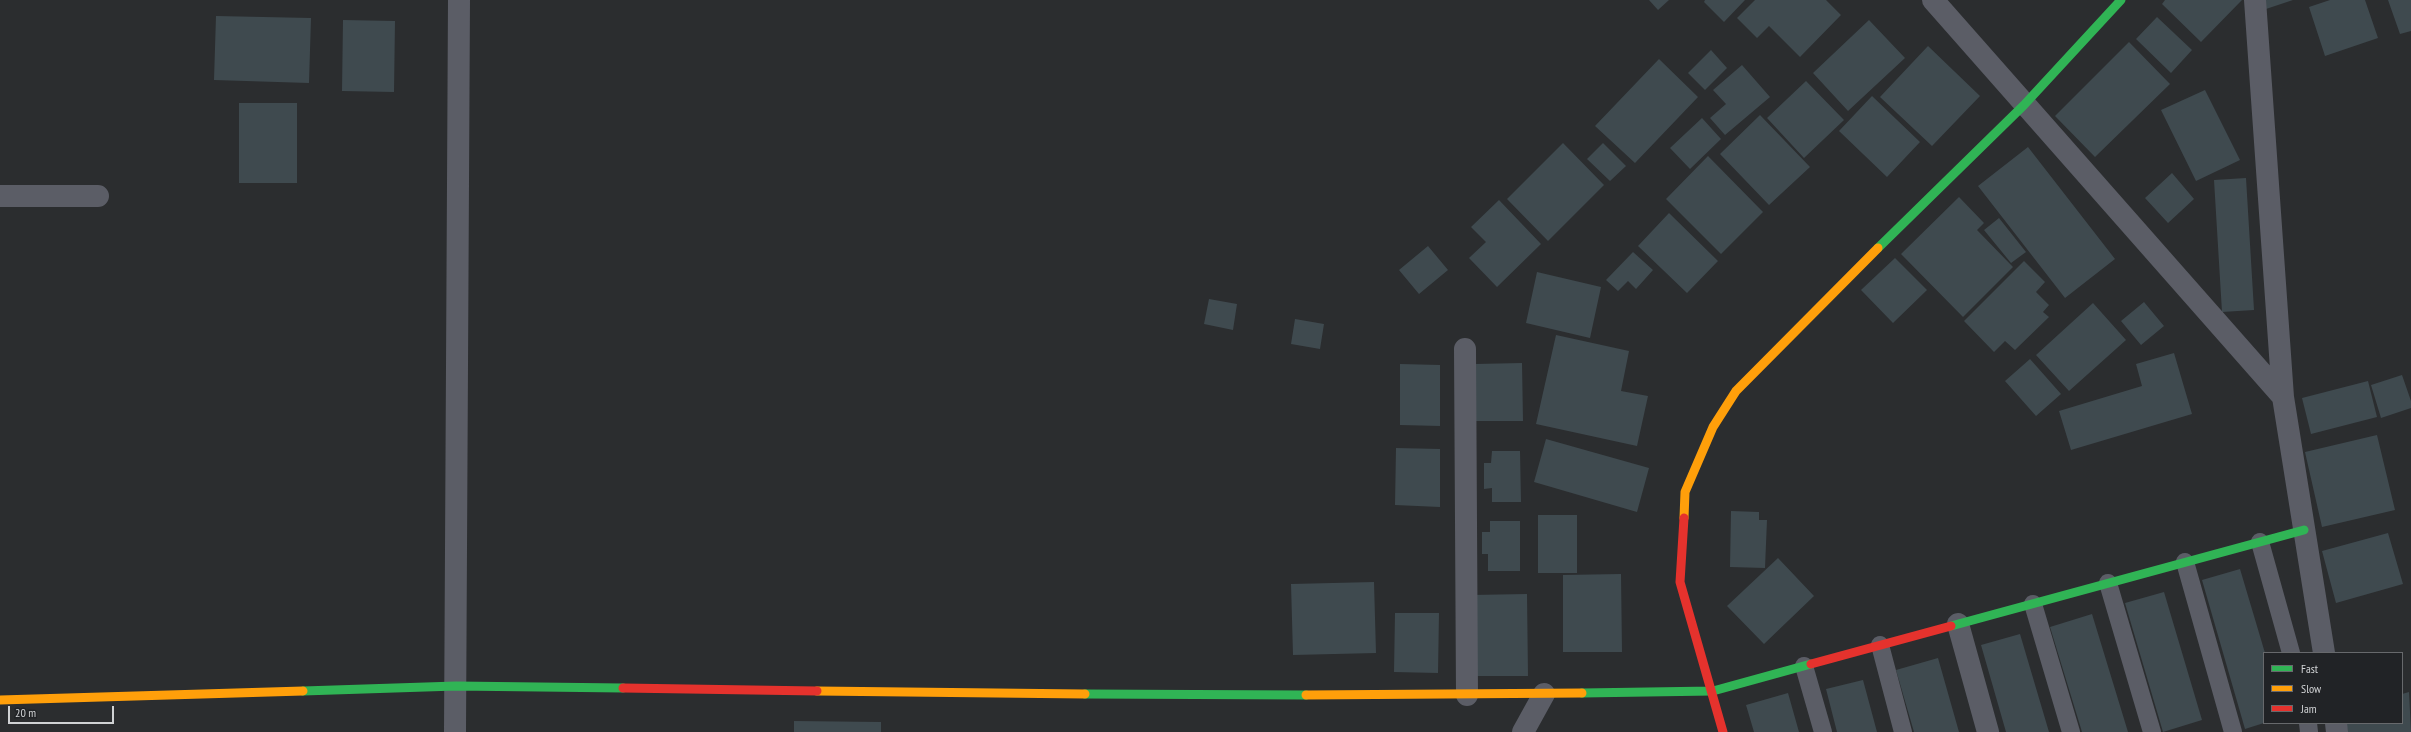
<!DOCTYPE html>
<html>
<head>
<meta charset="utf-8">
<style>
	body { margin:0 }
	#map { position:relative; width:2411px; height:732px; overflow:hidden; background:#2b2d2f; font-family:"PT Sans Narrow",sans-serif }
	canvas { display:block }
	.legend { position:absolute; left:2263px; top:652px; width:140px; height:72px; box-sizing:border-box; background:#212326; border:1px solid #67696c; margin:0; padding:5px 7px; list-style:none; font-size:12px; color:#d0d2d4 }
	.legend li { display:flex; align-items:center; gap:8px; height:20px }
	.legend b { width:20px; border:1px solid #67696c }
	.scale { position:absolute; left:8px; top:706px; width:106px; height:18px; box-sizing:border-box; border:2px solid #d0d2d4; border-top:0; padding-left:5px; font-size:12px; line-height:14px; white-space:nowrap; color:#d0d2d4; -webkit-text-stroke:3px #212326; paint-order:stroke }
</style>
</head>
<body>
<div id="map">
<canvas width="2411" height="732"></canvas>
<ul class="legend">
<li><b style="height:5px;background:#30b455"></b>Fast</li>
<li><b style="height:5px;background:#ff9f0a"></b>Slow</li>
<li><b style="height:5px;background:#e5322d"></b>Jam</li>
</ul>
<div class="scale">20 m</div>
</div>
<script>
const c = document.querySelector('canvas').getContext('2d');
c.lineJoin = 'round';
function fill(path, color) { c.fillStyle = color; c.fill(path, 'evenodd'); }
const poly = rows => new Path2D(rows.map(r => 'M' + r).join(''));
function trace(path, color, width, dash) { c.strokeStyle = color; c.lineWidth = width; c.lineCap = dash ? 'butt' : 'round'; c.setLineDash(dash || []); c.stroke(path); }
const building = poly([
	[1649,0,1669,0,1658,10],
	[1705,0,1745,0,1724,22,1704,2],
	[1755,0,1826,0,1841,15,1800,57,1769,26,1757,38,1737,18],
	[2165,0,2242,0,2201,42,2162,4],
	[2263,0,2293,0,2266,9],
	[2330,0,2365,0,2378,38,2325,56,2309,7],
	[2388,0,2411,0,2411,31,2400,34],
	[216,16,311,18,309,83,214,80],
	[2157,17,2192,50,2171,73,2136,39],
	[343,20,395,21,394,92,342,91],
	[1869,20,1905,58,1848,111,1813,73],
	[2129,42,2170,84,2095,157,2055,116],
	[1928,46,1980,96,1932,146,1880,97],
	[1711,50,1727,68,1705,90,1688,73],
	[1659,59,1698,97,1635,163,1595,126],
	[1742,65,1770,97,1725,135,1710,118,1726,104,1713,90],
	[1806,81,1844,120,1804,158,1767,118],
	[2205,90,2240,160,2196,181,2161,110],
	[1872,96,1920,142,1887,177,1839,131],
	[239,103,297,103,297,183,239,183],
	[1760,115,1810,167,1769,205,1720,154],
	[1702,118,1721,139,1690,169,1670,148],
	[1563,143,1604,185,1548,241,1507,199],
	[1603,143,1626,166,1610,181,1587,159],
	[2028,147,2115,259,2065,298,1978,186],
	[1708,156,1763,212,1721,254,1666,199],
	[2172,173,2194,199,2168,223,2145,198],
	[2246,178,2254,310,2222,312,2214,180],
	[1959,197,1984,223,1977,230,2013,267,1963,317,1901,254],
	[1499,200,1541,244,1497,287,1469,258,1486,242,1471,227],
	[1669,213,1718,261,1687,293,1638,246],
	[1999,218,2026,252,2011,263,1984,230],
	[1428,246,1448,270,1419,294,1399,270],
	[1633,252,1653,270,1636,289,1628,281,1618,291,1606,280],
	[1895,258,1927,290,1893,323,1861,290],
	[2024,261,2045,282,2036,292,2049,305,2043,312,2049,317,2015,350,2005,341,1994,352,1964,321],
	[1537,272,1601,287,1590,338,1526,323],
	[1209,299,1237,304,1233,330,1204,324],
	[2144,302,2164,326,2141,345,2121,321],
	[2093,303,2126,340,2069,391,2036,355],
	[1295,319,1324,324,1320,349,1291,344],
	[1556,335,1629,351,1621,391,1648,396,1637,446,1536,424],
	[2174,353,2192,414,2071,450,2059,411,2142,386,2136,364],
	[2030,359,2061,394,2036,416,2005,381],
	[1522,363,1523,421,1476,421,1475,364],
	[1400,364,1440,365,1440,426,1400,425],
	[2402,375,2411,401,2411,408,2381,418,2371,385],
	[2368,381,2377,417,2311,434,2302,398],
	[2377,435,2395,510,2322,527,2305,452],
	[1546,439,1649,468,1637,512,1534,482],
	[1396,448,1440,449,1440,507,1395,505],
	[1492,451,1520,451,1521,502,1492,502,1492,488,1484,489,1484,463,1491,463],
	[1731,511,1759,512,1759,520,1767,520,1765,568,1730,567],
	[1538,515,1577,515,1577,573,1538,573],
	[1490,521,1520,521,1520,571,1488,571,1488,554,1482,554,1482,532,1490,532],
	[2388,533,2403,584,2336,603,2322,551],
	[1778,558,1814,596,1764,644,1727,606],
	[2240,569,2265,653,2264,723,2245,729,2202,580],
	[1621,574,1622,652,1563,652,1563,575],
	[1374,582,1376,653,1293,655,1291,584],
	[2164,592,2202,720,2163,732,2125,603],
	[1527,594,1528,676,1472,676,1471,595],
	[1395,613,1439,613,1438,673,1394,672],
	[2092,614,2128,732,2082,732,2050,627],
	[2020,634,2049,732,2006,732,1981,645],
	[1938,658,1959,732,1914,732,1896,670],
	[1863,680,1877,732,1837,732,1826,689],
	[2409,692,2411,732,2348,732,2346,723,2402,723,2402,694],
	[1788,693,1799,732,1754,732,1746,705],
	[794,721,881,722,881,732,794,732]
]);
const lane = poly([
	[2260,542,2291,653],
	[2185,562,2233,732],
	[2108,583,2152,732],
	[2033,604,2071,732],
	[1880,645,1903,732],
	[1804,666,1823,732],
	[2308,723,2309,732]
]);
const street = poly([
	[1933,0,2283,397],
	[2255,0,2283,397,2324,653],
	[0,196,98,196],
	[1465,349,1467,695],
	[1958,624,1988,732],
	[2336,723,2337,732],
	[455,732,459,0],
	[1523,732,1544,694]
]);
const fast = poly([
	[1878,248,2024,105,2121,0],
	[1951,626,2304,530],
	[303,691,456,686,623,688],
	[1582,693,1713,691,1811,664],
	[1085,694,1306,695]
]);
const slow = poly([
	[1684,518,1685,492,1713,427,1736,391,1878,248],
	[817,691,1085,694],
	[1306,695,1582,693],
	[0,700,303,691]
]);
const jam = poly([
	[1684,518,1680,582,1723,732],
	[1811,664,1951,626],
	[623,688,817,691]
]);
fill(building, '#3f4a4f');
trace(lane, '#5b5d66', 18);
trace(street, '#5b5d66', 22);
trace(fast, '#30b455', 9);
trace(slow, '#ff9f0a', 9);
trace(jam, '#e5322d', 9);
</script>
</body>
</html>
